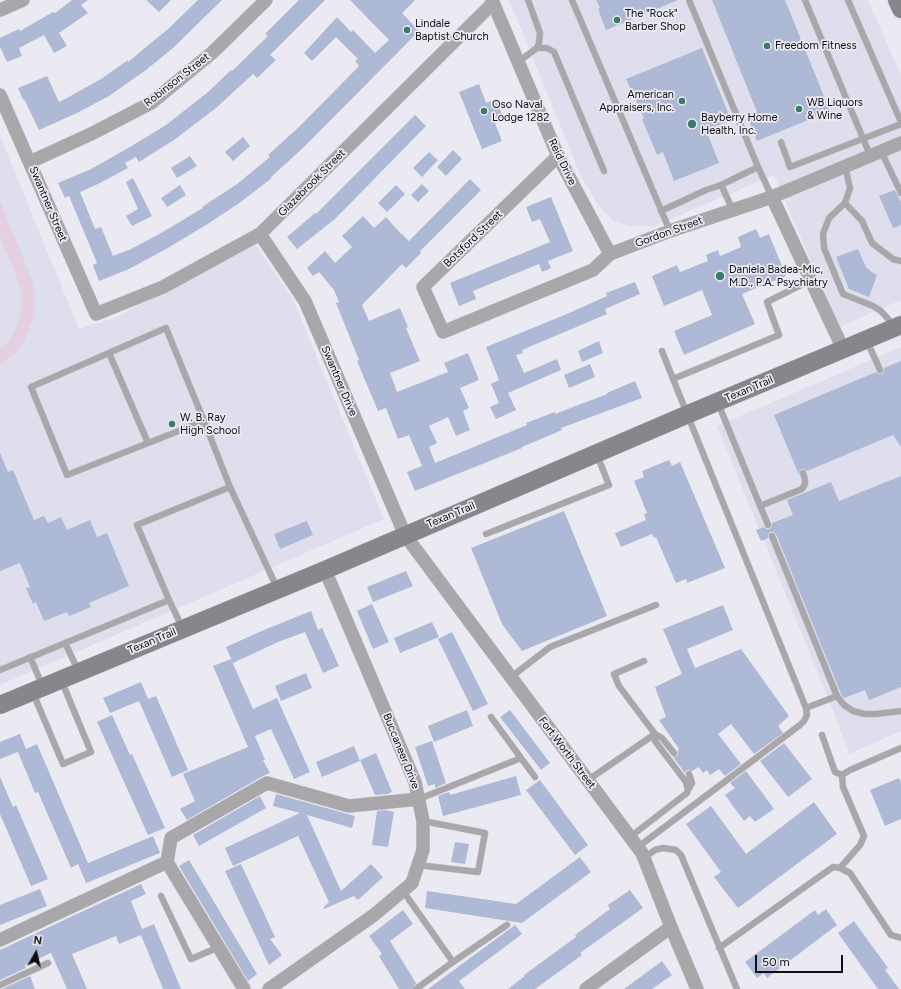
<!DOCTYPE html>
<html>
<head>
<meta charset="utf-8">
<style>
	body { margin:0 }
	#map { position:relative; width:901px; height:989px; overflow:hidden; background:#ebeaf3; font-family:Figtree,sans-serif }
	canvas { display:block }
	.north { position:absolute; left:16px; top:933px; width:40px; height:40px; -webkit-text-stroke:3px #ebeaf3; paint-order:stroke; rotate:8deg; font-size:11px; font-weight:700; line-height:16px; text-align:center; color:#0f0f11 }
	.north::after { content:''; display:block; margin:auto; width:14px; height:18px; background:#0f0f11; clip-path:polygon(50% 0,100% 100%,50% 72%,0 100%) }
	.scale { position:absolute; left:755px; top:955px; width:88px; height:18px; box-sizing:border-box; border:2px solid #0f0f11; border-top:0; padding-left:5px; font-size:12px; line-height:14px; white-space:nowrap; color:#0f0f11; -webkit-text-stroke:3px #ebeaf3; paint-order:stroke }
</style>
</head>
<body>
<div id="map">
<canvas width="901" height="989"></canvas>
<div class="north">N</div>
<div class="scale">50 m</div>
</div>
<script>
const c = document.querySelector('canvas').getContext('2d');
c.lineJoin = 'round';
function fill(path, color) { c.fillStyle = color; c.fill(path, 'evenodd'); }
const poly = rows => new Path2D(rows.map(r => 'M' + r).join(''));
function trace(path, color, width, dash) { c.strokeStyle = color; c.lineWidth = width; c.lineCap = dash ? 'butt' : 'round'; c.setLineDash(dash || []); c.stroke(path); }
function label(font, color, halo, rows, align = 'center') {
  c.font = font + ' Figtree,sans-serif'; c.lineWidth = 3.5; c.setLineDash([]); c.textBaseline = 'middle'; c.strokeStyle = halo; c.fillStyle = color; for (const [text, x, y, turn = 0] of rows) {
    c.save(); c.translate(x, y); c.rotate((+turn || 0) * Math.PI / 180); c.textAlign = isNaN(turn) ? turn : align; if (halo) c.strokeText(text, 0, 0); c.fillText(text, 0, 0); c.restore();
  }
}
const built = poly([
	[509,0,868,0,901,76,901,300,839,327,774,175,654,226,630,226,613,221,596,202,580,174],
	[0,136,79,329,117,317,254,243,293,299,384,519,0,685],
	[901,347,901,731,849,754,832,708,717,426]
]);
const green = poly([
	[0,202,29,272,33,283,35,307,33,319,24,341,17,351,0,366,0,350,7,343,17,326,22,306,20,286,0,236]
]);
const building = poly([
	[72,0,88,0,81,5,88,13,59,33,67,46,54,53,44,35,19,48,22,56,7,62,0,47,0,38,19,29,20,31,53,12,55,13],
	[146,0,171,0,159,12],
	[198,0,222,0,173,48,146,70,109,96,77,113,39,130,24,99,23,100,18,88,47,76,59,102,67,98,101,79,128,60,128,62,168,29],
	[299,0,325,0,270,55,276,60,257,78,253,74,216,108,174,140,139,162,136,157,125,163,128,168,98,184,80,192,95,229,101,227,113,256,131,249,161,233,203,208,202,207,237,184,270,157,268,155,300,126,359,66,355,61,358,59,336,37,312,61,304,53,337,17,351,32,353,30,375,53,389,40,350,0,415,0,402,13,419,31,303,148,271,177,272,178,238,204,206,225,166,249,129,269,99,281,93,265,97,263,69,196,65,198,58,183,91,169,130,147,166,125,208,92,231,70,232,71,268,36,265,34],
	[596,0,678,0,606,30,598,9,600,8],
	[712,0,785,0,830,111,757,141,747,116,757,112],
	[702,48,731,120,706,130,719,163,674,181,663,152,657,155,642,119,644,118,626,79],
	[479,84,486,103,496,99,504,119,495,123,502,141,482,149,459,92],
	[415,115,426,126,335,219,297,249,287,237,315,213,316,214],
	[243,137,250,146,233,161,225,152],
	[453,150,462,159,446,176,437,167],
	[429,152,438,160,422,177,413,168],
	[190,156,197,166,177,178,171,168],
	[133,178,152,216,132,226,126,216,138,209,126,182],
	[470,179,481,190,420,251,421,253,406,268,402,264,362,305,369,321,400,308,408,327,406,328,420,361,390,373,397,392,448,372,444,363,468,353,479,380,460,388,469,408,463,411,470,430,456,436,448,417,429,426,437,443,429,447,435,463,527,425,526,423,555,412,555,414,607,394,607,393,635,381,642,398,561,428,562,430,522,447,522,448,415,491,407,472,422,466,409,435,398,439,386,408,378,411,357,361,359,360,336,303,339,302,334,290,319,272,313,276,307,268,325,251,335,263,352,247,342,236,363,216,374,228,386,217,401,234,402,234,409,241],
	[422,184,429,191,418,202,411,195],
	[180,185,186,195,167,207,161,198],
	[396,185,405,194,387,212,378,203],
	[895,190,901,202,901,225,893,228,879,196],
	[551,197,573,251,548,261,551,268,542,272,539,264,473,291,476,299,459,306,450,283,550,242,540,219,532,222,526,207],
	[756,229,760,238,769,234,786,276,742,294,755,324,684,355,674,331,712,315,702,290,664,306,652,276,677,265,680,272,708,261,706,255,718,250,720,256,741,247,738,237],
	[858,249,866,267,873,273,877,275,869,297,849,289,836,257],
	[635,282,640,294,605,309,607,314,522,350,523,353,516,355,524,373,557,359,561,370,508,393,516,410,496,419,490,407,499,403,491,384,499,380,486,347,567,314,607,296,606,293],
	[599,341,603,353,582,362,578,351],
	[901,361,901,447,893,435,807,471,804,469,801,469,799,472,799,475,774,415,876,372,878,374,881,374,884,372,884,368],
	[590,364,595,377,569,388,564,375],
	[0,453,8,472,13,470,34,520,44,516,48,523,61,517,67,530,90,520,97,537,107,533,129,586,89,603,91,607,69,616,67,612,44,621,36,602,33,604,26,588,30,587,20,563,0,571],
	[669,460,672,466,680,462,725,568,687,583,686,579,676,583,656,537,654,538,652,534,621,547,615,533,646,520,644,514,647,513,634,481,644,477,642,471],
	[901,476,901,687,869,700,865,690,844,698,841,694,776,534,773,532,770,532,768,535,768,538,761,541,756,530,764,527,766,529,769,529,772,527,772,523,793,515,787,500,831,482,839,501],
	[564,511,607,616,522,651,502,624,471,548],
	[307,521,313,535,280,549,274,534],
	[406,571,413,586,373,602,367,587],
	[372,604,389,642,373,649,357,611],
	[723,605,733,630,687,649,695,668,741,649,789,716,778,726,783,733,754,754,731,724,718,734,741,764,725,776,719,769,710,775,707,770,703,773,699,767,692,771,687,770,685,773,673,757,678,755,678,750,679,749,659,720,666,717,655,687,682,674,663,629],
	[311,611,318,630,322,628,339,666,323,673,305,632,278,642,233,663,226,647,264,630],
	[432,622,439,637,400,653,394,638],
	[452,632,488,704,473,711,438,639],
	[231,659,253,709,277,698,310,772,294,779,271,729,255,736,265,760,263,760,270,773,263,776,187,820,180,809,195,801,183,774,248,747,213,666],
	[306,673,312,688,281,701,275,686],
	[141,682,148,699,156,696,188,770,172,777,139,701,110,713,103,698],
	[467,710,473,726,434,742,428,726],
	[510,710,550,763,541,770,500,717],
	[112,715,130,755,132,754,165,828,148,835,97,722],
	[20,734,26,749,37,744,88,863,153,836,160,853,86,883,78,864,71,868,38,792,35,793,18,752,0,759,0,742],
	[432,741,446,783,435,788,435,784,428,786,415,747],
	[784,743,812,779,788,797,760,761],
	[354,746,360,761,322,777,316,762],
	[376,753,392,792,387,794,375,795,360,760],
	[746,771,774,809,755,822,750,816,744,821,725,795,735,788,730,783],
	[516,776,521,795,443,816,438,796,449,792,450,795],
	[0,777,13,807,16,805,48,879,31,886,0,814],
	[899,778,901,783,901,819,885,826,870,790],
	[540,780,588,845,575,855,526,790],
	[276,794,355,816,352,828,307,815,341,891,371,864,383,877,358,900,354,896,324,909,323,908,329,902,298,836,233,866,225,848,300,813,273,806],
	[260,796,266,808,199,846,193,835],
	[814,802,837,834,738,908,714,877,721,872,686,824,711,806,746,854],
	[385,810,394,812,388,847,372,845,377,811],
	[455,842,469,844,465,864,451,862],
	[580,857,591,872,522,923,425,908,427,891,516,904],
	[189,860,257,974,248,981,179,866],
	[241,864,275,937,270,939,282,955,269,965,225,871],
	[141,884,146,894,131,901,142,929,154,924,181,989,163,989,141,935,119,944,116,936,72,954,87,989,67,989,51,953,25,965,26,968,0,980,0,950],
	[40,889,47,906,0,925,0,905],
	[630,890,643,908,580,953,582,955,535,989,508,989,525,976,524,975,576,937,575,935,610,909,608,905],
	[826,909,837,925,767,978,764,973,757,978,745,962,815,910,818,915],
	[403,910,413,924,390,941,416,983,412,989,399,989,379,956,382,954,369,936],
	[854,921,888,968,885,970,899,989,878,989,838,933],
	[515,925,522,934,459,981,465,989,428,989],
	[662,961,672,975,652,989,624,989],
	[30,976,35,989,2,989]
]);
const lane = poly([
	[572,0,670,231],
	[689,0,758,167,772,197],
	[805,0,870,155],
	[848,0,901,122],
	[537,48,547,48,554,52,604,171],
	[518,62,537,48,539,43,540,33,528,0],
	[781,142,790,167,901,124],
	[881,151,901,193],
	[845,166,850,188,845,203,829,218,823,234,824,248,843,294,873,306,881,311,894,326],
	[721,185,758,167],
	[845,203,862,221,872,243,893,259,901,261],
	[661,211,706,190,721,185,733,210],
	[867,341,880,370],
	[662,351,673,379,779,335,767,302,811,280],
	[109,353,148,443],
	[718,403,768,525],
	[204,421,67,475,31,387,166,328,204,421,230,487,277,588],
	[760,506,802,489,805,484,805,480,803,473],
	[486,534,609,485,597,455],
	[772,536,837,696,806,708],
	[169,600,137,525,230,487],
	[65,643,78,670],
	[30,657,43,687],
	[0,670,169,600,182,627],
	[511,677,550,647,656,605],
	[33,693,63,764,91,752,62,682],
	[837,696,844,705,853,711,865,714,876,714,901,711],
	[822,735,835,772,842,775],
	[521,758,535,777],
	[588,780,655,734,662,738,674,753],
	[688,790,692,783,689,774],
	[419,799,521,758,491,717],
	[630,837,687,793,688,790,686,782,655,741,655,734,619,686,614,674,644,661],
	[638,847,800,725,804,721,807,715,806,708,673,379],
	[644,858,655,850,663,848,676,850,681,855,737,989],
	[418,865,478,872,485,833,423,821],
	[840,868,860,845,864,836,843,787,842,775,850,770,901,748],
	[403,891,453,962,507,925],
	[161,896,191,959,219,947],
	[719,948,833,867,840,868,850,873,891,935,901,938],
	[0,985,48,963],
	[416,989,453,962]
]);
const street = poly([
	[492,0,558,156,610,254],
	[0,10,23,0],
	[0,95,96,314,163,287,260,234,493,3],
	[558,156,423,287,443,332,593,270,610,254,670,231,772,197,901,143],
	[30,162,91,134,151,103,213,52,266,0],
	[772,197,843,349],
	[260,234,305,301,405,535,642,853,671,927,697,989],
	[167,862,244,989],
	[0,940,167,862,171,838,267,783,349,806,419,799],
	[269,989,374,915,412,883,423,850,423,821,415,782,325,570],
	[586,989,671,927]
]);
const secondary = poly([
	[897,0,901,9],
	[0,705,325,570,686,415,901,325]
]);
const markers = [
	[617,20,4,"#3a7b6a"],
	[407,30,4,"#3a7b6a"],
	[767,46,4,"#3a7b6a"],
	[682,101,4,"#3a7b6a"],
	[799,109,4,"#3a7b6a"],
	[484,111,4,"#3a7b6a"],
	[692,124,5,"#3a7b6a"],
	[720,276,5,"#3a7b6a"],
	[172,424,4,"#3a7b6a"]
];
const poiNames = [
	["The \"Rock\"",625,14],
	["Barber Shop",625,27],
	["Lindale",415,24],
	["Baptist Church",415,37],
	["Freedom Fitness",775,46],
	["American",674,95,"right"],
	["Appraisers, Inc.",674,108,"right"],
	["WB Liquors",807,103],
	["& Wine",807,116],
	["Oso Naval",492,105],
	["Lodge 1282",492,118],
	["Bayberry Home",701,118],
	["Health, Inc.",701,131],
	["Daniela Badea-Mic,",729,270],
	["M.D., P.A. Psychiatry",729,283],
	["W. B. Ray",180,418],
	["High School",180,431]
];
const streetNames = [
	["Robinson Street",177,80,-38],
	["Reid Drive",562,162,64],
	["Glazebrook Street",312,183,-45],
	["Swantner Street",48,204,67],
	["Gordon Street",669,232,-20],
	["Botsford Street",473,239,-44],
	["Swantner Drive",339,381,67],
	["Texan Trail",749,389,-23],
	["Texan Trail",451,515,-23],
	["Texan Trail",152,641,-23],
	["Buccaneer Drive",401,751,68],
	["Fort Worth Street",567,753,53]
];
fill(built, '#dfdeed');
fill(green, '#e5d0e0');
fill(building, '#aebad5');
trace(lane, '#c8c7cf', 7);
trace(street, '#c8c7cf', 14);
trace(secondary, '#c8c7cf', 19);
trace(lane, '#a9a7aa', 6);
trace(street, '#a9a7aa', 13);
trace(secondary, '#89868b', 18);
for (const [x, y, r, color] of markers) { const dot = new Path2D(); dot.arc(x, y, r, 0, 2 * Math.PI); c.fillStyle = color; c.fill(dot); trace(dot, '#ebeaf3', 1.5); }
label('11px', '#0f0f11', '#ebeaf3', poiNames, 'left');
label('11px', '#0f0f11', '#ebeaf3', streetNames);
</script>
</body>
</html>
